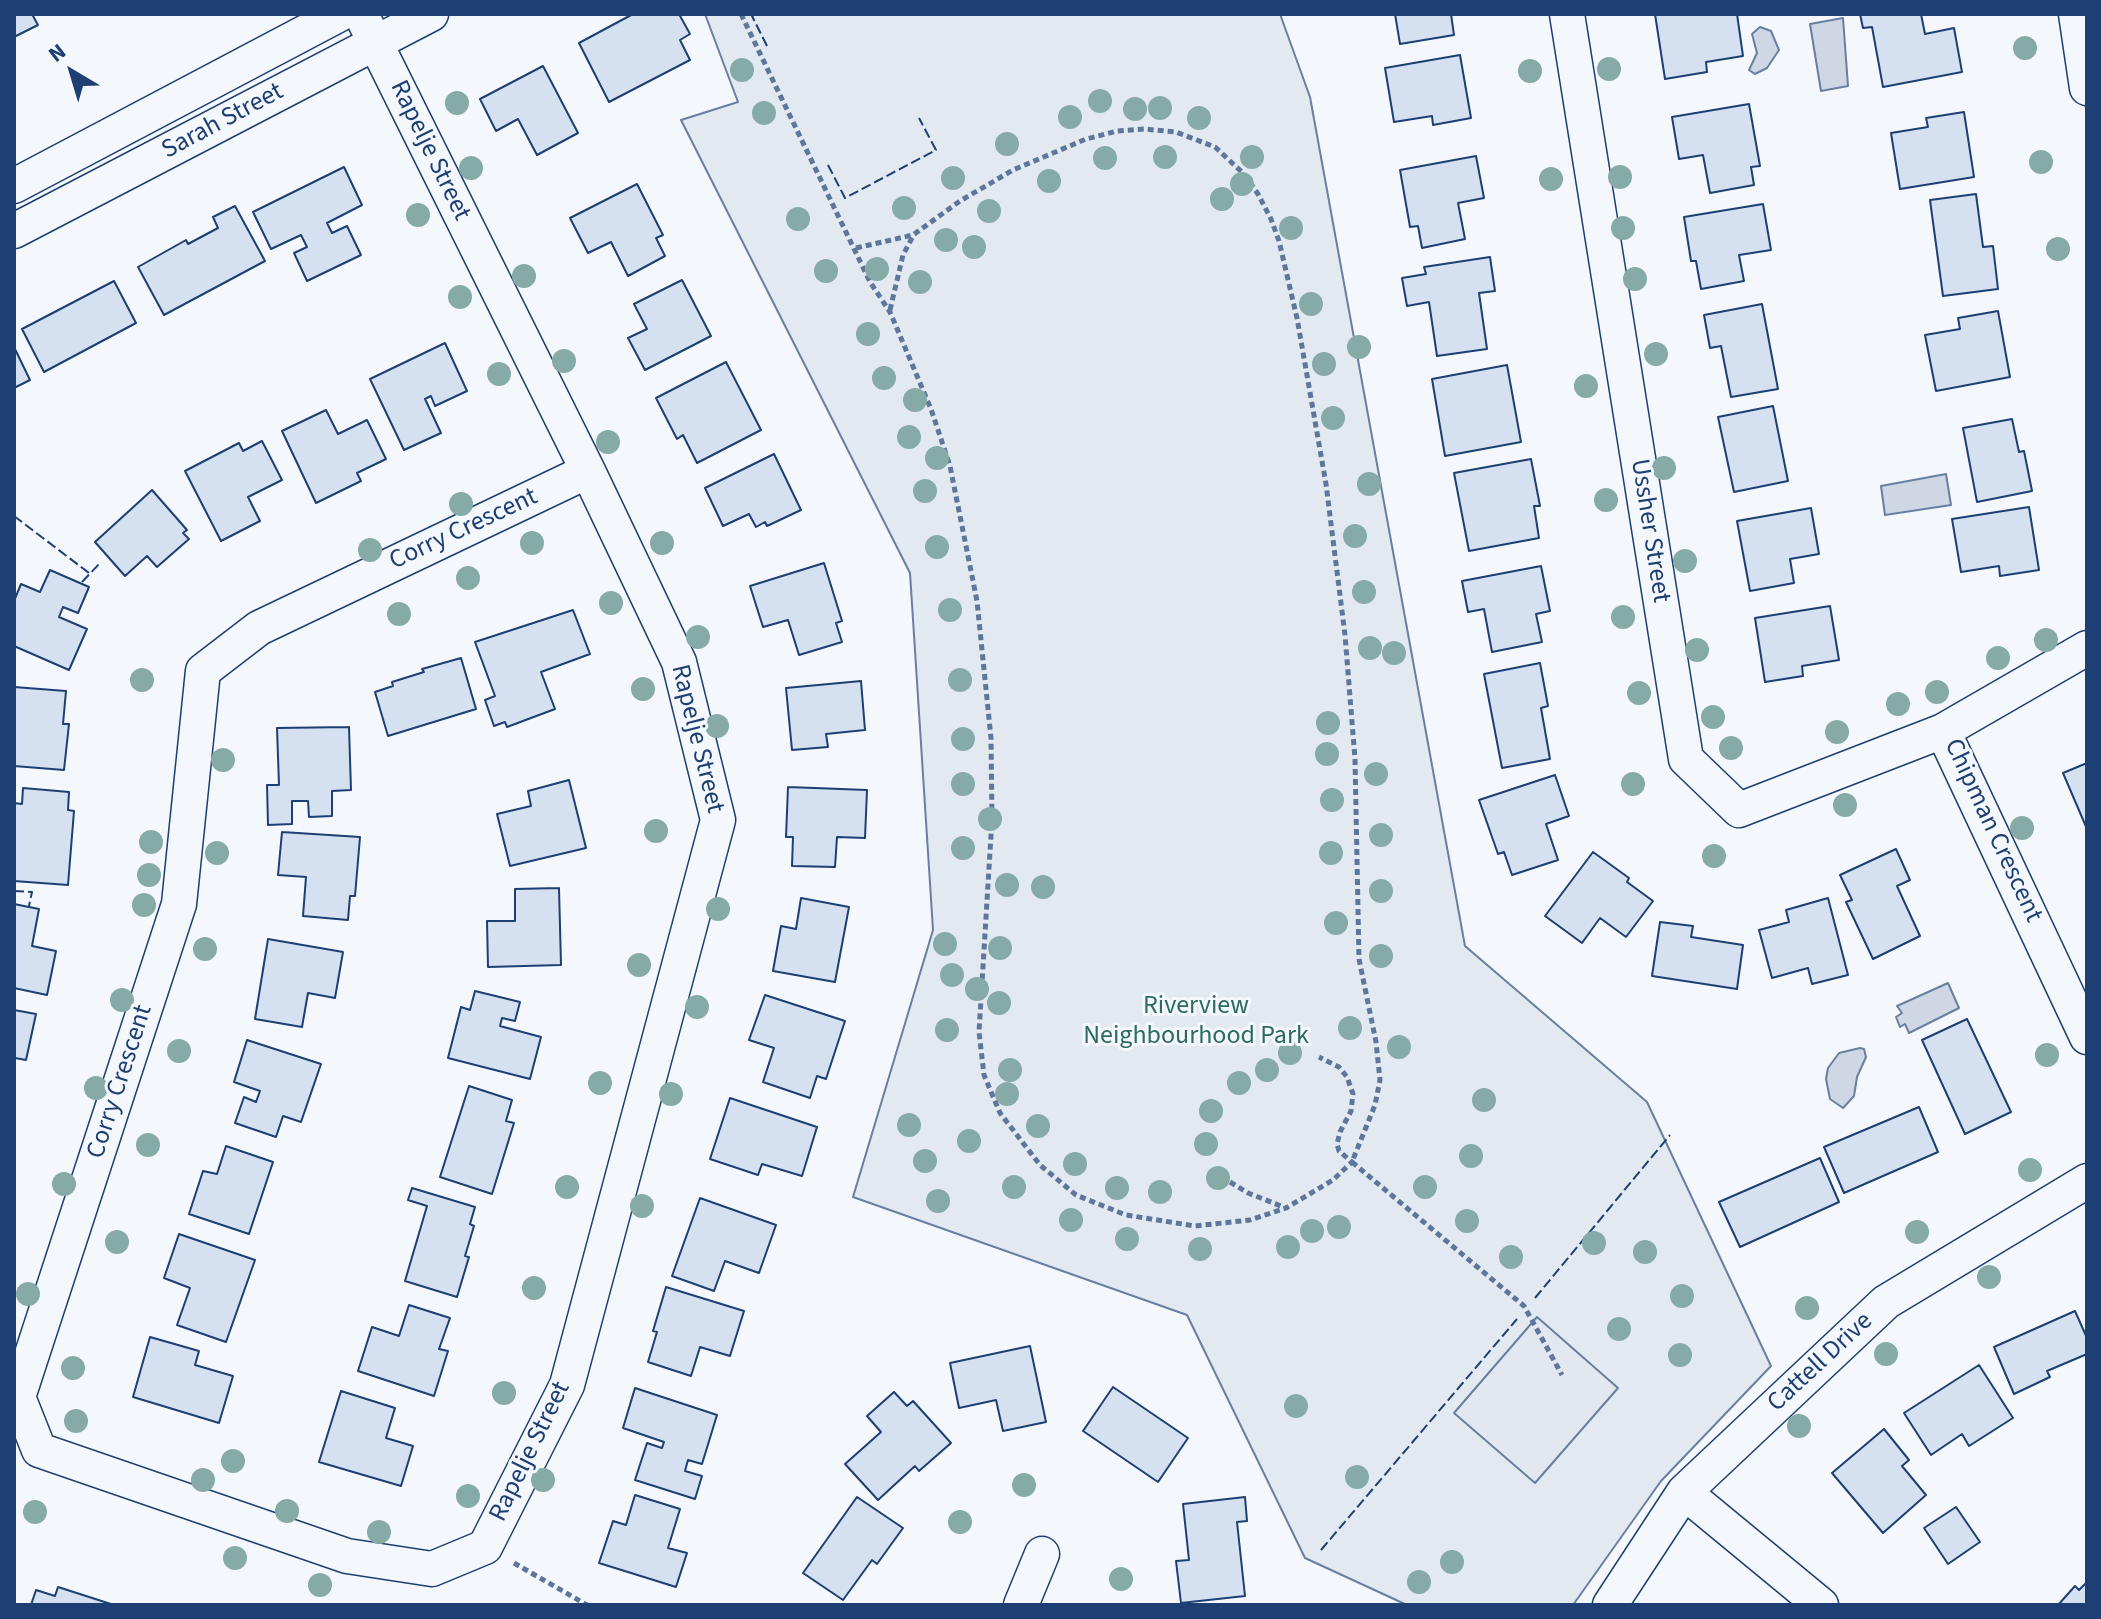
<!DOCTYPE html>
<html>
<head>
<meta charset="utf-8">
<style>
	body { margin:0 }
	#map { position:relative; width:2101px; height:1619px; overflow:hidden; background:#f4f7fb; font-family:"Source Sans 3",sans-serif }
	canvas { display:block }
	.frame { position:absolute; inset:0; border:16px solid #1d3f73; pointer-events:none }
	.north { position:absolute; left:32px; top:32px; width:80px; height:80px; -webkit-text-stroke:6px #f4f7fb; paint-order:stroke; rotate:322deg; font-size:22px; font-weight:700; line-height:32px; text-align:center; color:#1d3f73 }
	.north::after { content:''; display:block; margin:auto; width:28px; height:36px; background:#1d3f73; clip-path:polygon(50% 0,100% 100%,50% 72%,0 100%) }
</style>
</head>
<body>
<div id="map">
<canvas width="2101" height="1619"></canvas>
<div class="frame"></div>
<div class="north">N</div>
</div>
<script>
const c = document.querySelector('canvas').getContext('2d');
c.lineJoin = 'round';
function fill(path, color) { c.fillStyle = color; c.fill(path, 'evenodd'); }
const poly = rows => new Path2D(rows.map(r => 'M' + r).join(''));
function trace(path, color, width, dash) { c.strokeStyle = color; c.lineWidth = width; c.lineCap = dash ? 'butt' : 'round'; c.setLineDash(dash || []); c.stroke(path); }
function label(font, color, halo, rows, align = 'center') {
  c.font = font + ' "Source Sans 3",sans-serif'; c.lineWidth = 6; c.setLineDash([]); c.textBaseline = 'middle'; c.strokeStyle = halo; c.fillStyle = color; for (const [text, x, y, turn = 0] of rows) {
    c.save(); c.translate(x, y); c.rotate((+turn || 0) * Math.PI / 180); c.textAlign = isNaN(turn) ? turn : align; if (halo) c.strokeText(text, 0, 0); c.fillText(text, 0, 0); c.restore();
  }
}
const green = poly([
	[705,14,1280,14,1310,97,1465,946,1647,1102,1771,1366,1661,1481,1573,1605,1407,1605,1305,1558,1187,1315,853,1197,933,930,910,573,681,120,738,102,705,14]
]);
const parking = poly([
	[1537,1317,1618,1388,1535,1483,1454,1413,1537,1317]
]);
const water = poly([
	[1843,18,1848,86,1821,91,1810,24,1843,18],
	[1760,27,1771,31,1779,50,1767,68,1755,74,1749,70,1757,53,1752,34,1760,27],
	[1946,474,1951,505,1885,515,1881,486,1946,474],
	[1948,983,1959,1008,1909,1033,1905,1024,1900,1027,1896,1017,1902,1013,1897,1006,1948,983],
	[1860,1048,1864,1049,1866,1057,1857,1077,1854,1096,1843,1108,1830,1099,1826,1079,1828,1068,1839,1053,1860,1048]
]);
const building = poly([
	[14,14,32,14,38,25,14,37,14,14],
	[633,14,679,14,690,34,680,40,690,60,609,102,579,43,633,14],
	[1395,14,1451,14,1454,35,1400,44,1395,14],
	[1655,14,1737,14,1743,56,1706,62,1707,72,1665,79,1655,14],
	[1860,14,1921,14,1925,34,1954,28,1962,72,1883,87,1872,27,1863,28,1860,14],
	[1460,55,1471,118,1433,125,1432,116,1394,122,1385,68,1460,55],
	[543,66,578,133,537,155,518,119,496,131,480,99,543,66],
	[1749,104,1760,166,1751,167,1754,185,1710,193,1703,155,1679,159,1672,117,1749,104],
	[1964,112,1974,177,1900,189,1891,133,1928,127,1926,118,1964,112],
	[1476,156,1484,198,1458,203,1465,239,1422,248,1418,226,1410,227,1400,170,1476,156],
	[344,167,362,205,327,223,332,233,347,226,361,255,307,281,294,253,307,247,301,235,271,249,253,212,344,167],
	[637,184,663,235,656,238,665,256,628,276,611,242,588,253,570,218,637,184],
	[1976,194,1983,247,1993,246,1998,289,1943,296,1930,200,1976,194],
	[1763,204,1771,250,1739,255,1744,281,1701,289,1696,261,1691,261,1684,217,1763,204],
	[235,206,265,261,164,315,138,267,186,240,188,244,218,228,213,217,235,206],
	[1490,257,1495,291,1479,293,1487,349,1437,356,1429,302,1407,306,1402,278,1426,274,1424,267,1490,257],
	[682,280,711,336,645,370,628,338,647,329,634,304,682,280],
	[114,281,136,323,44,372,22,329,114,281],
	[1762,304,1778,389,1731,397,1721,346,1710,348,1704,315,1762,304],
	[1998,311,2010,377,1936,391,1925,335,1960,329,1958,318,1998,311],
	[445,343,467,391,435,406,431,396,425,399,441,433,404,450,370,379,445,343],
	[14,347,30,380,14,388,14,347],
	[726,362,761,430,697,463,683,435,677,439,656,398,726,362],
	[1507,365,1521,442,1445,456,1432,379,1507,365],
	[1773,406,1788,481,1734,492,1718,417,1773,406],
	[326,410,338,434,367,420,386,459,357,473,361,481,316,503,282,431,326,410],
	[2012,419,2019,452,2024,451,2032,491,1977,502,1963,428,2012,419],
	[262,441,282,480,248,497,260,521,221,541,185,471,239,443,243,451,262,441],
	[774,454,801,510,767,526,765,522,756,527,749,514,723,526,705,488,774,454],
	[1531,459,1540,506,1534,506,1539,538,1469,551,1454,473,1531,459],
	[152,490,187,530,183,533,189,539,157,567,147,556,125,576,95,542,152,490],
	[2029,507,2039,570,2000,576,1999,566,1961,572,1952,519,2029,507],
	[1811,508,1819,554,1790,559,1794,583,1750,591,1737,521,1811,508],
	[824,563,842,621,836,623,842,642,799,655,788,620,763,627,750,586,824,563],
	[1541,566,1550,611,1536,614,1542,642,1492,652,1484,609,1468,612,1462,581,1541,566],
	[50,570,89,587,78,613,63,607,59,617,87,629,69,670,14,646,14,601,21,584,40,592,50,570],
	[1830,606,1839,660,1802,666,1803,676,1765,682,1755,618,1830,606],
	[573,610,590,654,541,672,555,709,507,727,505,722,494,726,485,700,495,696,475,642,573,610],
	[461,658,476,709,388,736,375,692,393,686,392,682,424,672,422,669,461,658],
	[1540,663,1548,706,1541,708,1550,759,1502,768,1484,674,1540,663],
	[861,681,865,730,826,734,828,747,792,750,786,688,861,681],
	[14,687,66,691,63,724,69,724,64,770,14,766,14,687],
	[349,727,351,790,332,791,332,816,309,817,308,801,292,801,292,824,268,825,267,785,279,785,277,728,349,727],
	[2087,763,2087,829,2063,773,2087,763],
	[1555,775,1569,816,1546,824,1558,860,1512,875,1504,852,1498,854,1479,800,1555,775],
	[569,780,586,848,510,866,497,814,531,806,528,791,569,780],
	[788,787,867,790,865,838,837,837,835,867,792,866,793,837,786,837,788,787],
	[23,788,69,792,68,810,74,811,68,885,14,881,14,803,22,804,23,788],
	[282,832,360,837,355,896,350,896,348,920,303,916,306,877,278,875,282,832],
	[1896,849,1910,880,1897,886,1920,936,1873,959,1846,902,1852,900,1840,875,1896,849],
	[1593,852,1629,878,1627,882,1653,901,1626,937,1600,918,1582,943,1545,916,1593,852],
	[559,888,561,965,488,967,487,921,515,921,515,889,559,888],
	[801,898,849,907,835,982,773,971,781,926,796,929,801,898],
	[1828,898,1848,975,1812,984,1808,968,1772,978,1759,930,1789,922,1786,910,1828,898],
	[14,904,39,909,32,946,56,951,47,995,14,988,14,904],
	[1660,922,1693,926,1691,937,1743,945,1737,989,1652,976,1660,922],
	[268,939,343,952,335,998,308,993,302,1027,255,1019,268,939],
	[475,991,520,1002,515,1021,502,1018,500,1026,541,1037,530,1079,448,1058,461,1007,470,1010,475,991],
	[765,995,845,1021,826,1079,817,1076,810,1098,763,1082,774,1048,749,1040,765,995],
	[14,1010,36,1014,26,1060,15,1058,14,1060,14,1010],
	[1967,1019,2011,1112,1965,1134,1922,1040,1967,1019],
	[247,1040,321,1064,301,1122,283,1116,276,1137,235,1123,244,1097,256,1102,260,1091,234,1082,247,1040],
	[469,1086,512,1100,506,1121,514,1123,492,1194,440,1177,469,1086],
	[730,1098,817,1127,802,1176,762,1164,758,1175,710,1159,730,1098],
	[1919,1107,1938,1152,1844,1193,1824,1147,1919,1107],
	[226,1146,273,1162,249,1234,189,1214,203,1171,217,1174,226,1146],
	[1820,1158,1839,1202,1740,1247,1719,1202,1820,1158],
	[412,1188,475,1207,470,1224,474,1226,465,1256,469,1257,457,1297,405,1281,427,1206,408,1200,412,1188],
	[700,1198,776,1225,759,1273,725,1261,714,1291,672,1276,700,1198],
	[179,1234,255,1260,226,1342,177,1325,190,1288,164,1278,179,1234],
	[666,1287,744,1311,730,1356,700,1347,691,1376,648,1362,657,1332,653,1331,666,1287],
	[409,1305,450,1318,439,1349,448,1351,434,1396,358,1371,372,1327,399,1336,409,1305],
	[2075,1311,2087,1338,2087,1354,2047,1371,2050,1377,2014,1394,1994,1347,2075,1311],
	[150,1337,199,1351,195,1365,233,1376,219,1423,133,1397,150,1337],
	[1030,1346,1046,1422,1003,1431,996,1400,959,1408,950,1363,1030,1346],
	[1979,1365,2013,1418,1969,1446,1962,1434,1931,1455,1904,1413,1979,1365],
	[1113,1387,1188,1438,1158,1482,1083,1431,1113,1387],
	[635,1388,717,1415,702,1464,688,1460,685,1471,702,1476,695,1499,635,1480,647,1443,662,1448,664,1442,623,1428,635,1388],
	[341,1391,395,1408,386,1438,413,1446,401,1486,319,1462,341,1391],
	[894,1392,907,1406,913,1401,951,1443,919,1471,915,1466,878,1500,845,1464,881,1432,867,1416,894,1392],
	[1884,1429,1909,1460,1902,1466,1926,1495,1883,1533,1832,1473,1884,1429],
	[635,1495,680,1509,668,1548,687,1553,676,1587,599,1563,613,1521,626,1525,635,1495],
	[857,1497,903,1528,877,1564,872,1560,843,1600,803,1573,857,1497],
	[1245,1497,1247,1521,1237,1522,1245,1596,1181,1603,1176,1561,1189,1560,1183,1504,1245,1497],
	[1956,1507,1980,1542,1948,1564,1924,1528,1956,1507],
	[2087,1582,2087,1605,2058,1605,2075,1586,2079,1590,2087,1582],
	[58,1587,114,1605,31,1605,36,1590,55,1596,58,1587]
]);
const path = poly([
	[741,14,870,282,890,312,931,409,950,466,977,601,991,738,992,819,979,1032,984,1075,1000,1113,1040,1165,1076,1195,1126,1215,1195,1226,1250,1220,1286,1208,1333,1180,1352,1162,1339,1151,1337,1144,1340,1132,1351,1111,1353,1094,1347,1077,1339,1067,1319,1057],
	[856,248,913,235,960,201,1013,170,1086,139,1117,131,1144,129,1176,132,1215,147,1244,174,1258,194,1271,219,1279,241,1297,318,1326,484,1345,635,1355,759,1359,959,1376,1042,1380,1080,1375,1105,1352,1162,1524,1306,1562,1375],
	[890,310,903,255,913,236],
	[1230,1182,1248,1193,1286,1208],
	[514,1563,587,1605]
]);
const street = poly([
	[361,14,588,471,679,662,718,820,567,1385,485,1547,432,1569,347,1556,39,1450,18,1397,179,904,203,671,259,628,588,471],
	[1567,14,1686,759,1739,810,1943,731,2087,648],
	[2076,14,2087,88],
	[14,186,340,14],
	[14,231,431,14],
	[1943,731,2087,1037],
	[1684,1492,1821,1605],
	[1021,1605,1042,1554],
	[1610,1605,1684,1492,1886,1302,2087,1181]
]);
const fence = poly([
	[756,14,752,16,768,48],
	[828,165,845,198,936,150,919,118],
	[14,516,89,573],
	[82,582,100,563],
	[14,891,32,892,29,906],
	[1535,1298,1670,1135],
	[1321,1550,1517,1319]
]);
const trees = [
	[2025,48],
	[1609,69],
	[742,70],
	[1530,71],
	[1100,101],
	[457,103],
	[1160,108],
	[1135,109],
	[764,113],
	[1070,117],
	[1199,118],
	[1007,144],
	[1165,157],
	[1252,157],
	[1105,158],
	[2041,162],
	[471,168],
	[1620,177],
	[953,178],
	[1551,179],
	[1049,181],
	[1242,184],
	[1222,199],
	[904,208],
	[989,211],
	[418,215],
	[798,219],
	[1291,228],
	[1623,228],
	[946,240],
	[974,247],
	[2058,249],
	[877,269],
	[826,271],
	[524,276],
	[1635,279],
	[920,282],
	[460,297],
	[1311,304],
	[868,334],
	[1359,347],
	[1656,354],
	[564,361],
	[1324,364],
	[499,374],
	[884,378],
	[1586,386],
	[915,400],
	[1333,418],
	[909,437],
	[608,442],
	[937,458],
	[1664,468],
	[1369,484],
	[925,491],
	[1606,500],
	[461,504],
	[1355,536],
	[532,543],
	[662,543],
	[937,547],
	[370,550],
	[1685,561],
	[468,578],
	[1364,592],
	[611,603],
	[950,610],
	[399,614],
	[1623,617],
	[698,637],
	[2046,640],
	[1370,648],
	[1697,650],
	[1394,653],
	[1998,658],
	[142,680],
	[960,680],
	[643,689],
	[1937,692],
	[1639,693],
	[1898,704],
	[1713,717],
	[1328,723],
	[717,726],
	[1837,732],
	[963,739],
	[1731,748],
	[1327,754],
	[223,760],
	[1376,774],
	[963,784],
	[1633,784],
	[1332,800],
	[1845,805],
	[990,819],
	[2022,828],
	[656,831],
	[1381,835],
	[151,842],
	[963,848],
	[217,853],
	[1331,853],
	[1714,856],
	[149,875],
	[1007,885],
	[1043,887],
	[1381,891],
	[144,905],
	[718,909],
	[1336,923],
	[945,944],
	[1000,948],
	[205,949],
	[1381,956],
	[639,965],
	[952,975],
	[977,989],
	[122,1000],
	[999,1003],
	[697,1007],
	[1350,1028],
	[947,1030],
	[1399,1047],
	[179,1051],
	[1290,1053],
	[2047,1055],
	[1010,1070],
	[1267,1070],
	[600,1083],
	[1239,1083],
	[96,1088],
	[671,1094],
	[1007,1094],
	[1484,1100],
	[1211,1111],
	[909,1125],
	[1038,1126],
	[969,1141],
	[1206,1144],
	[148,1145],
	[1471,1156],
	[925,1161],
	[1075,1164],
	[2030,1170],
	[1218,1178],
	[64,1184],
	[567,1187],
	[1014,1187],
	[1425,1187],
	[1117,1188],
	[1160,1192],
	[938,1201],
	[642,1206],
	[1071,1220],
	[1467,1221],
	[1339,1227],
	[1312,1231],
	[1917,1232],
	[1127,1239],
	[117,1242],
	[1594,1243],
	[1288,1247],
	[1200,1249],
	[1645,1252],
	[1511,1257],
	[1989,1277],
	[534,1288],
	[28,1294],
	[1682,1296],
	[1807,1308],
	[1619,1329],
	[1886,1354],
	[1680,1355],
	[73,1368],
	[504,1393],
	[1296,1406],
	[76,1421],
	[1799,1426],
	[233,1461],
	[1357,1477],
	[203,1480],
	[543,1480],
	[1024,1485],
	[468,1496],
	[287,1511],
	[35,1512],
	[960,1522],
	[379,1532],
	[235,1558],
	[1452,1562],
	[1121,1579],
	[1419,1582],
	[320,1585]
];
const streetNames = [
	["Sarah Street",223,122,-28],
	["Rapelje Street",429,151,64],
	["Corry Crescent",464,530,-25],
	["Ussher Street",1649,531,81],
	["Rapelje Street",696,739,76],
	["Chipman Crescent",1992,831,65],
	["Corry Crescent",121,1082,-72],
	["Cattell Drive",1821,1363,-43],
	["Rapelje Street",531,1452,-64]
];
const parkNames = [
	["Riverview",1196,1007],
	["Neighbourhood Park",1196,1037]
];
fill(green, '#e3e9f0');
trace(green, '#687fa3', 2);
fill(parking, '#e3e8f0');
trace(parking, '#687fa3', 2);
fill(water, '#cfd7e4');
trace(water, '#687fa3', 2);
fill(building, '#d5e0f0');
trace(building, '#1d3f73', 2);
trace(street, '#1d3f73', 37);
trace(path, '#5e769c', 5, [6, 4]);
trace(street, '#f4f7fb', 34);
trace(fence, '#1d3f73', 2, [10, 4]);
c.fillStyle = '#86aba6';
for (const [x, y] of trees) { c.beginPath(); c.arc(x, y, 12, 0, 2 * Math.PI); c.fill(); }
label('26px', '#1d3f73', '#f4f7fb', streetNames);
label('26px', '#2c6c60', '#f4f7fb', parkNames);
</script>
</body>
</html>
